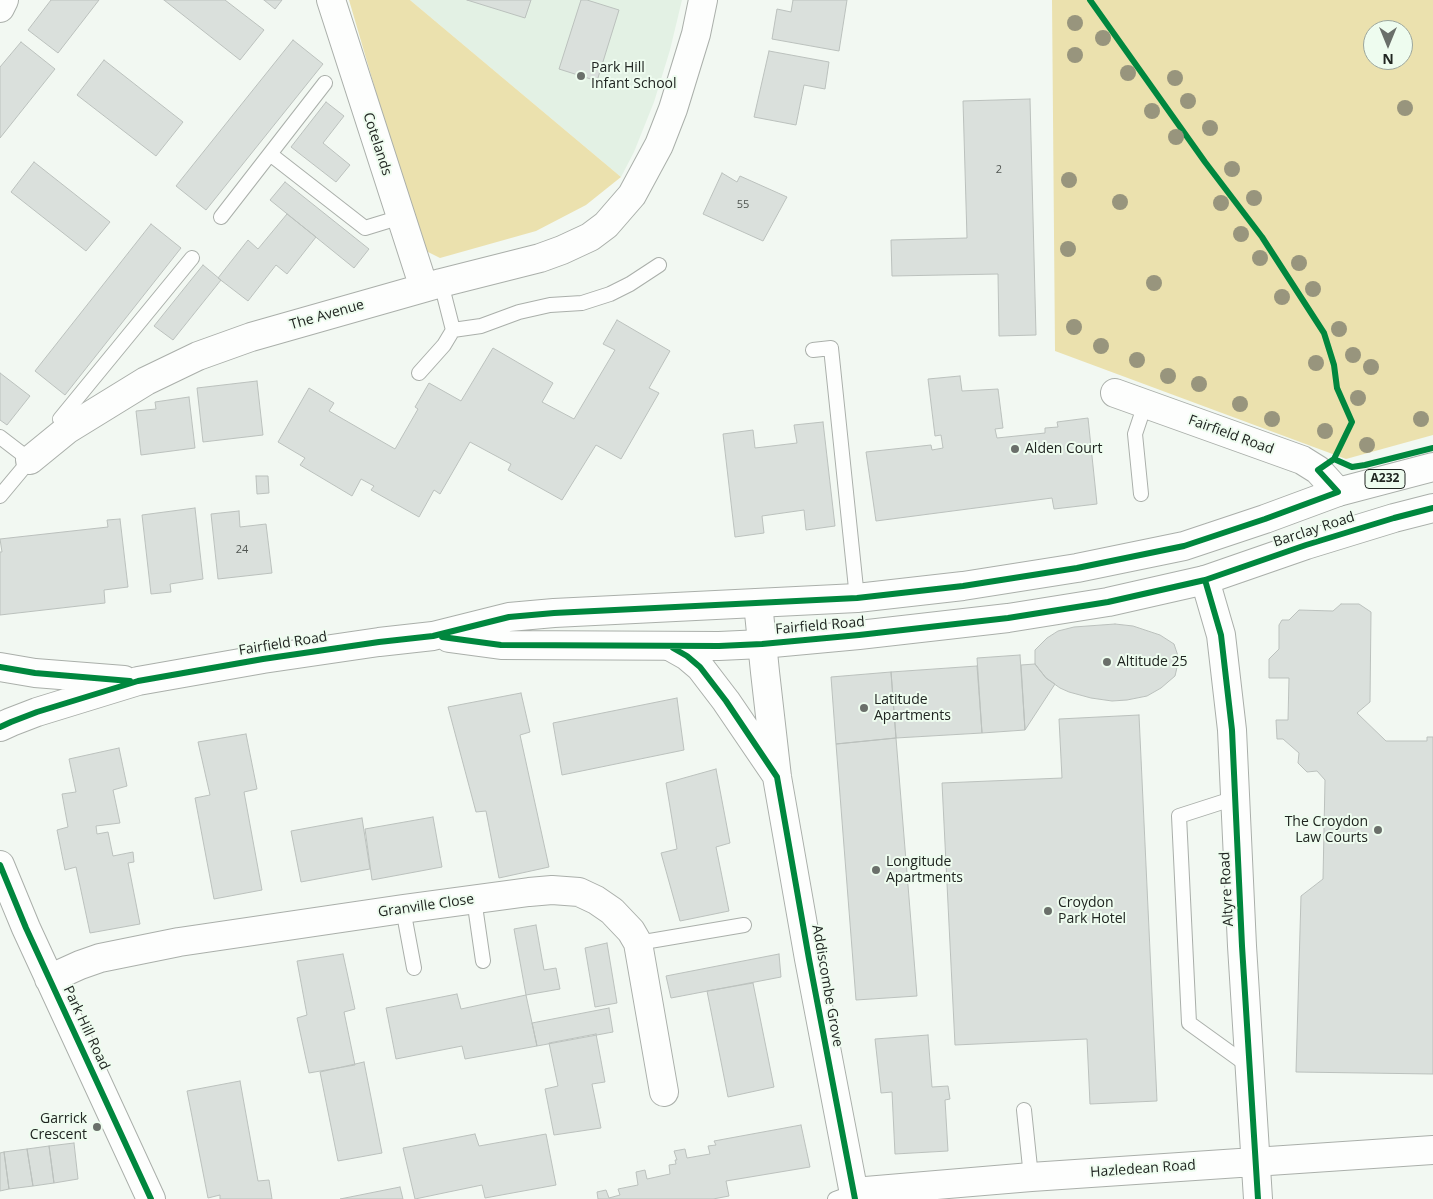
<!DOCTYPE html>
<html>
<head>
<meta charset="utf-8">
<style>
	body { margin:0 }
	#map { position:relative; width:1433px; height:1199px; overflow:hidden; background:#f2f8f2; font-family:"Open Sans",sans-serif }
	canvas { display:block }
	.north { position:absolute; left:1363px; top:20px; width:50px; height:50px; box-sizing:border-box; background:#eefcef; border:1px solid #9ca69d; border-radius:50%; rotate:180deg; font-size:14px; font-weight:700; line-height:20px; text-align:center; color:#202521 }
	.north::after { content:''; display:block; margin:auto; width:18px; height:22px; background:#6a6f6a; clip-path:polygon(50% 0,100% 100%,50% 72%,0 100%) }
</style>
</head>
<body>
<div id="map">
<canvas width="1433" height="1199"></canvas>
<div class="north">N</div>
</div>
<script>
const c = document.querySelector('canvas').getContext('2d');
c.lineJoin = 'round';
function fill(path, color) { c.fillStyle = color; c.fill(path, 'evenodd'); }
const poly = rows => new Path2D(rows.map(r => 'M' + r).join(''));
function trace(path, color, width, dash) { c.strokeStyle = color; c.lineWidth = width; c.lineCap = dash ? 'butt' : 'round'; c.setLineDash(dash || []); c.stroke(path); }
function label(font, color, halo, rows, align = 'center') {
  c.font = font + ' "Open Sans",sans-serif'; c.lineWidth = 4; c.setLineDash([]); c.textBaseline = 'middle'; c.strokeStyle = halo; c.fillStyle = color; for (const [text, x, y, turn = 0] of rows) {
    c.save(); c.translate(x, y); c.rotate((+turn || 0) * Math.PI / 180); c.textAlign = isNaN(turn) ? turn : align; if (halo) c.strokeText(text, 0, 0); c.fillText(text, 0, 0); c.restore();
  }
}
const built = poly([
	[410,0,682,0,670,50,654,102,634,152,621,177]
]);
const green = poly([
	[349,0,410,0,621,177,586,205,536,231,440,258,422,249],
	[1052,0,1433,0,1433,435,1346,459,1055,351],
	[1373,30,1403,30,1403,60,1373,60]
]);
const building = poly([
	[51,0,99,0,58,53,28,30,51,0],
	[164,0,225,0,264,30,240,60,164,0],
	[264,0,282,0,275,9,264,0],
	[467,0,531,0,525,18,467,0],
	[581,0,587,0,619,10,597,81,559,69,581,0],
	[793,0,847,0,839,51,772,39,777,9,791,12,793,0],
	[293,40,323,64,206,210,176,186,293,40],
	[21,42,55,69,0,138,0,67,21,42],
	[769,51,829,62,825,89,804,85,796,125,754,117,769,51],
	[104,60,183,122,156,156,77,95,104,60],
	[1030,99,1036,335,999,336,998,274,892,276,891,240,967,238,963,101,1030,99],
	[326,102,344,116,323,143,350,165,336,182,291,147,326,102],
	[34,162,110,222,86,251,11,192,34,162],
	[722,173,737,182,740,176,787,197,763,241,703,214,722,173],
	[285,182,369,249,354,268,270,200,285,182],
	[287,214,316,237,287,274,276,265,248,301,218,278,248,240,258,249,287,214],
	[151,224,181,248,65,395,35,371,151,224],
	[203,265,221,280,173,340,154,326,203,265],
	[617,320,670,351,649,388,659,393,621,459,596,445,562,500,508,470,511,464,470,442,440,494,434,490,419,517,371,490,374,486,361,479,352,496,300,465,305,458,278,442,309,388,334,403,329,411,395,449,418,409,415,407,429,383,461,401,493,348,553,383,542,402,574,419,615,350,603,344,617,320],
	[0,373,30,396,7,425,0,420,0,373],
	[960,376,962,391,998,389,1003,428,995,429,997,438,1045,433,1045,428,1058,427,1057,422,1088,418,1097,504,1054,509,1052,498,876,521,866,452,931,445,932,450,943,448,941,435,935,436,928,379,960,376],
	[257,381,263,435,203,442,197,388,257,381],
	[189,397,195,448,141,455,136,411,156,409,155,402,189,397],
	[823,422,835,526,806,530,804,510,762,516,764,533,735,537,723,434,753,430,755,448,797,443,794,425,823,422],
	[256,476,268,476,269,493,257,494,256,476],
	[195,508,203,579,170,584,171,592,151,594,142,515,195,508],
	[239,511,240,527,266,524,272,573,218,579,211,514,239,511],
	[120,519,128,587,104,590,105,603,0,615,0,552,2,552,0,539,108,527,107,520,120,519],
	[1341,604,1359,604,1371,612,1370,702,1357,713,1386,741,1427,741,1427,737,1433,737,1433,1074,1296,1072,1301,896,1323,879,1325,780,1317,771,1307,772,1298,763,1299,753,1283,739,1277,739,1276,720,1288,720,1289,678,1269,678,1269,659,1279,649,1279,625,1282,620,1289,620,1299,610,1333,611,1341,604],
	[1115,624,1133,626,1160,635,1174,644,1179,659,1175,676,1161,688,1147,696,1127,700,1112,701,1091,698,1069,692,1060,688,1046,678,1035,664,1035,650,1047,638,1058,631,1074,627,1115,624],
	[1020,655,1025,730,982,733,977,658,1020,655],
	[1035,664,1046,678,1055,684,1025,730,1021,665,1035,664],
	[977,666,982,733,896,738,891,672,977,666],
	[891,672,896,738,836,744,831,677,891,672],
	[521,693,530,732,520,735,549,867,499,878,486,811,476,812,448,707,521,693],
	[677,698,684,750,562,775,553,723,677,698],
	[1139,715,1157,1101,1090,1104,1087,1039,955,1045,942,783,1062,778,1059,719,1139,715],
	[246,734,257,789,244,792,262,890,214,899,195,798,210,795,198,742,246,734],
	[896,738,917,996,856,1000,836,744,896,738],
	[119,748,127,786,113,790,120,823,96,826,97,834,108,832,113,856,133,852,134,862,128,863,140,924,90,933,76,867,65,870,57,830,68,827,62,794,76,792,69,759,119,748],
	[716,769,730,843,716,847,729,911,680,921,661,853,677,849,666,783,716,769],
	[433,817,442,867,372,880,365,829,433,817],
	[362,818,370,869,301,882,291,831,362,818],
	[536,925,544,970,556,968,560,989,526,995,514,929,536,925],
	[607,943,617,1003,595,1007,585,948,607,943],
	[343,954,355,1009,344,1012,355,1065,309,1073,297,1018,307,1015,297,961,343,954],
	[779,954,781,977,671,998,666,976,779,954],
	[753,983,774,1087,728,1097,707,991,753,983],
	[457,994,461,1009,526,995,537,1046,465,1059,462,1046,396,1059,386,1008,457,994],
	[609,1008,613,1032,537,1046,532,1023,609,1008],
	[596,1034,605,1082,592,1084,601,1128,554,1135,545,1089,558,1086,549,1043,596,1034],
	[928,1035,932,1087,948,1086,950,1099,945,1100,948,1151,895,1154,892,1092,881,1093,875,1039,928,1035],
	[364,1062,382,1153,338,1161,320,1072,364,1062],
	[240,1081,258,1181,269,1180,272,1199,220,1199,220,1195,208,1198,187,1091,240,1081],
	[801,1125,810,1167,726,1181,729,1196,713,1199,598,1199,597,1192,606,1190,609,1198,620,1195,618,1189,638,1185,636,1172,645,1170,647,1179,670,1174,669,1165,676,1164,675,1160,677,1160,674,1151,685,1149,687,1158,710,1154,708,1146,716,1145,714,1141,801,1125],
	[475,1134,479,1146,546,1134,556,1185,485,1198,482,1185,415,1199,403,1148,475,1134],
	[74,1143,78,1179,54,1183,49,1146,74,1143],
	[49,1146,54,1183,33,1186,27,1149,49,1146],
	[27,1149,33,1186,9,1189,4,1152,27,1149],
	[4,1152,9,1189,0,1191,0,1153,4,1152],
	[400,1187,403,1199,340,1199,400,1187]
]);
const lane = poly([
	[270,154,365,228,401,217],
	[221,217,325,83],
	[453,330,481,326,519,312,550,305,582,303,610,294,630,284,659,265],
	[813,350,831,348,857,598],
	[419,373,444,345,453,330,441,283],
	[68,429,60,419,192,258],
	[0,437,30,460,0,496],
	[1141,494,1135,434,1145,404],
	[1235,798,1179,816,1189,1023,1250,1067],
	[474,899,483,961],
	[403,909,414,968],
	[638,943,744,925],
	[1024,1110,1031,1177],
	[835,1199,854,1192]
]);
const street = poly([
	[331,0,424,288],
	[0,8,4,0],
	[1115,393,1302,460,1318,470,1338,492],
	[30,460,68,429,146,381,198,356,251,337,441,283,540,258,562,250,590,237,606,225,632,195,659,145,673,109,696,34,703,0],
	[1205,580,1221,635,1232,730,1242,946,1258,1199],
	[0,865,26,928,151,1199],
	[49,979,80,965,100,958,179,942,403,909,529,892,552,890,579,892,596,900,612,911,631,931,638,943,664,1092],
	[854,1192,1031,1177,1433,1150]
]);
const secondary = poly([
	[758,603,765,672,777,777,809,959,855,1199],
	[671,647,687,656,700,667,726,701,775,773]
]);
const highway = poly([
	[449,638,501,645,719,646,762,644,859,635,1008,618,1108,602,1205,580,1306,545,1394,518,1433,508],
	[0,667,35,673,124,680],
	[0,727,11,722,37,712,138,681,263,659,379,642,433,636,509,617,554,613,857,598,963,586,1077,568,1184,546,1265,519,1338,492,1433,467]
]);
const cycleway = poly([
	[1334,459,1352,467,1365,465,1433,448],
	[1205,580,1221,635,1232,730,1242,946,1258,1199],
	[442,637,501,645,719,646,762,644,859,635,1008,618,1108,602,1205,580,1306,545,1394,518,1433,508],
	[673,648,687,656,700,667,726,701,777,777,809,959,855,1199],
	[0,667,35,673,130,681],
	[0,727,11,722,37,712,138,681,263,659,379,642,433,636,509,617,554,613,857,598,963,586,1077,568,1184,546,1265,519,1338,492,1318,470,1334,459,1352,422,1337,388,1334,365,1324,333,1262,237,1205,162,1090,0],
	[0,865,26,928,151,1199]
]);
const trees = [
	[1075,23],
	[1103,38],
	[1075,55],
	[1128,73],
	[1175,78],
	[1188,101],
	[1405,108],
	[1152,111],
	[1210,128],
	[1176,137],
	[1232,169],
	[1069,180],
	[1254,198],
	[1120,202],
	[1221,203],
	[1241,234],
	[1068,249],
	[1260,258],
	[1299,263],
	[1154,283],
	[1313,289],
	[1282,297],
	[1074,327],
	[1339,329],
	[1101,346],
	[1353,355],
	[1137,360],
	[1316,363],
	[1371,367],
	[1168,376],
	[1199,384],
	[1358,398],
	[1240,404],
	[1272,419],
	[1421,419],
	[1325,431],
	[1367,445]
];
const markers = [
	[581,76,5,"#6a6f6a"],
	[1015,449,5,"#6a6f6a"],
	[1107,662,5,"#6a6f6a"],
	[864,708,5,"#6a6f6a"],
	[1378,830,5,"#6a6f6a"],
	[876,870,5,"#6a6f6a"],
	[1048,911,5,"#6a6f6a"],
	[97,1127,5,"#6a6f6a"]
];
const numberNames = [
	["2",999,170],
	["55",743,205],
	["24",242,550]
];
const shields = [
	[1385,479,40]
];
const shieldNames = [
	["A232",1385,479]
];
const poiNames = [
	["Park Hill",591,68],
	["Infant School",591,84],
	["Alden Court",1025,449],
	["Altitude 25",1117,662],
	["Latitude",874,700],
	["Apartments",874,716],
	["The Croydon",1368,822,"right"],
	["Law Courts",1368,838,"right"],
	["Longitude",886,862],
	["Apartments",886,878],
	["Croydon",1058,903],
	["Park Hotel",1058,919],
	["Garrick",87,1119,"right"],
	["Crescent",87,1135,"right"]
];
const streetNames = [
	["Cotelands",377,144,72],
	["The Avenue",327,315,-16],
	["Fairfield Road",1231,435,20],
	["Barclay Road",1314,530,-18],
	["Fairfield Road",820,626,-5],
	["Fairfield Road",283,644,-9],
	["Altyre Road",1227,889,-93],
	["Granville Close",426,906,-8],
	["Addiscombe Grove",827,986,80],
	["Park Hill Road",86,1028,65],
	["Hazledean Road",1143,1169,-4]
];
fill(built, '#e3f1e4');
fill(green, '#ebe1ae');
fill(building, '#dae0dc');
trace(building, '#bbc1bd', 1);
trace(lane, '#aaafaa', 16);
trace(street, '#aaafaa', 30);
trace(secondary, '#aaafaa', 30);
trace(highway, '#aaafaa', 30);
trace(lane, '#fdfefd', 14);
trace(street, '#fdfefd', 28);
trace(secondary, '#fdfefd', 28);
trace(highway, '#fdfefd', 28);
trace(cycleway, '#00873e', 6);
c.fillStyle = '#98957d';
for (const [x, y] of trees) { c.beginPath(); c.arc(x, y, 8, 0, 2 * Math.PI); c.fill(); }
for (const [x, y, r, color] of markers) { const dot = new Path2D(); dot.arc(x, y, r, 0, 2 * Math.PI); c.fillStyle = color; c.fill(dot); trace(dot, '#eefcef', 2); }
label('11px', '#505551', null, numberNames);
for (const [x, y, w] of shields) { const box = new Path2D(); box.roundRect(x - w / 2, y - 9.5, w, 19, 4); c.fillStyle = '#eefcef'; c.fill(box); trace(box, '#202521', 1); }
label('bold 12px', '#202521', null, shieldNames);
label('14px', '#202521', '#eefcef', poiNames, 'left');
label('14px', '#202521', '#eefcef', streetNames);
</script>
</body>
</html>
